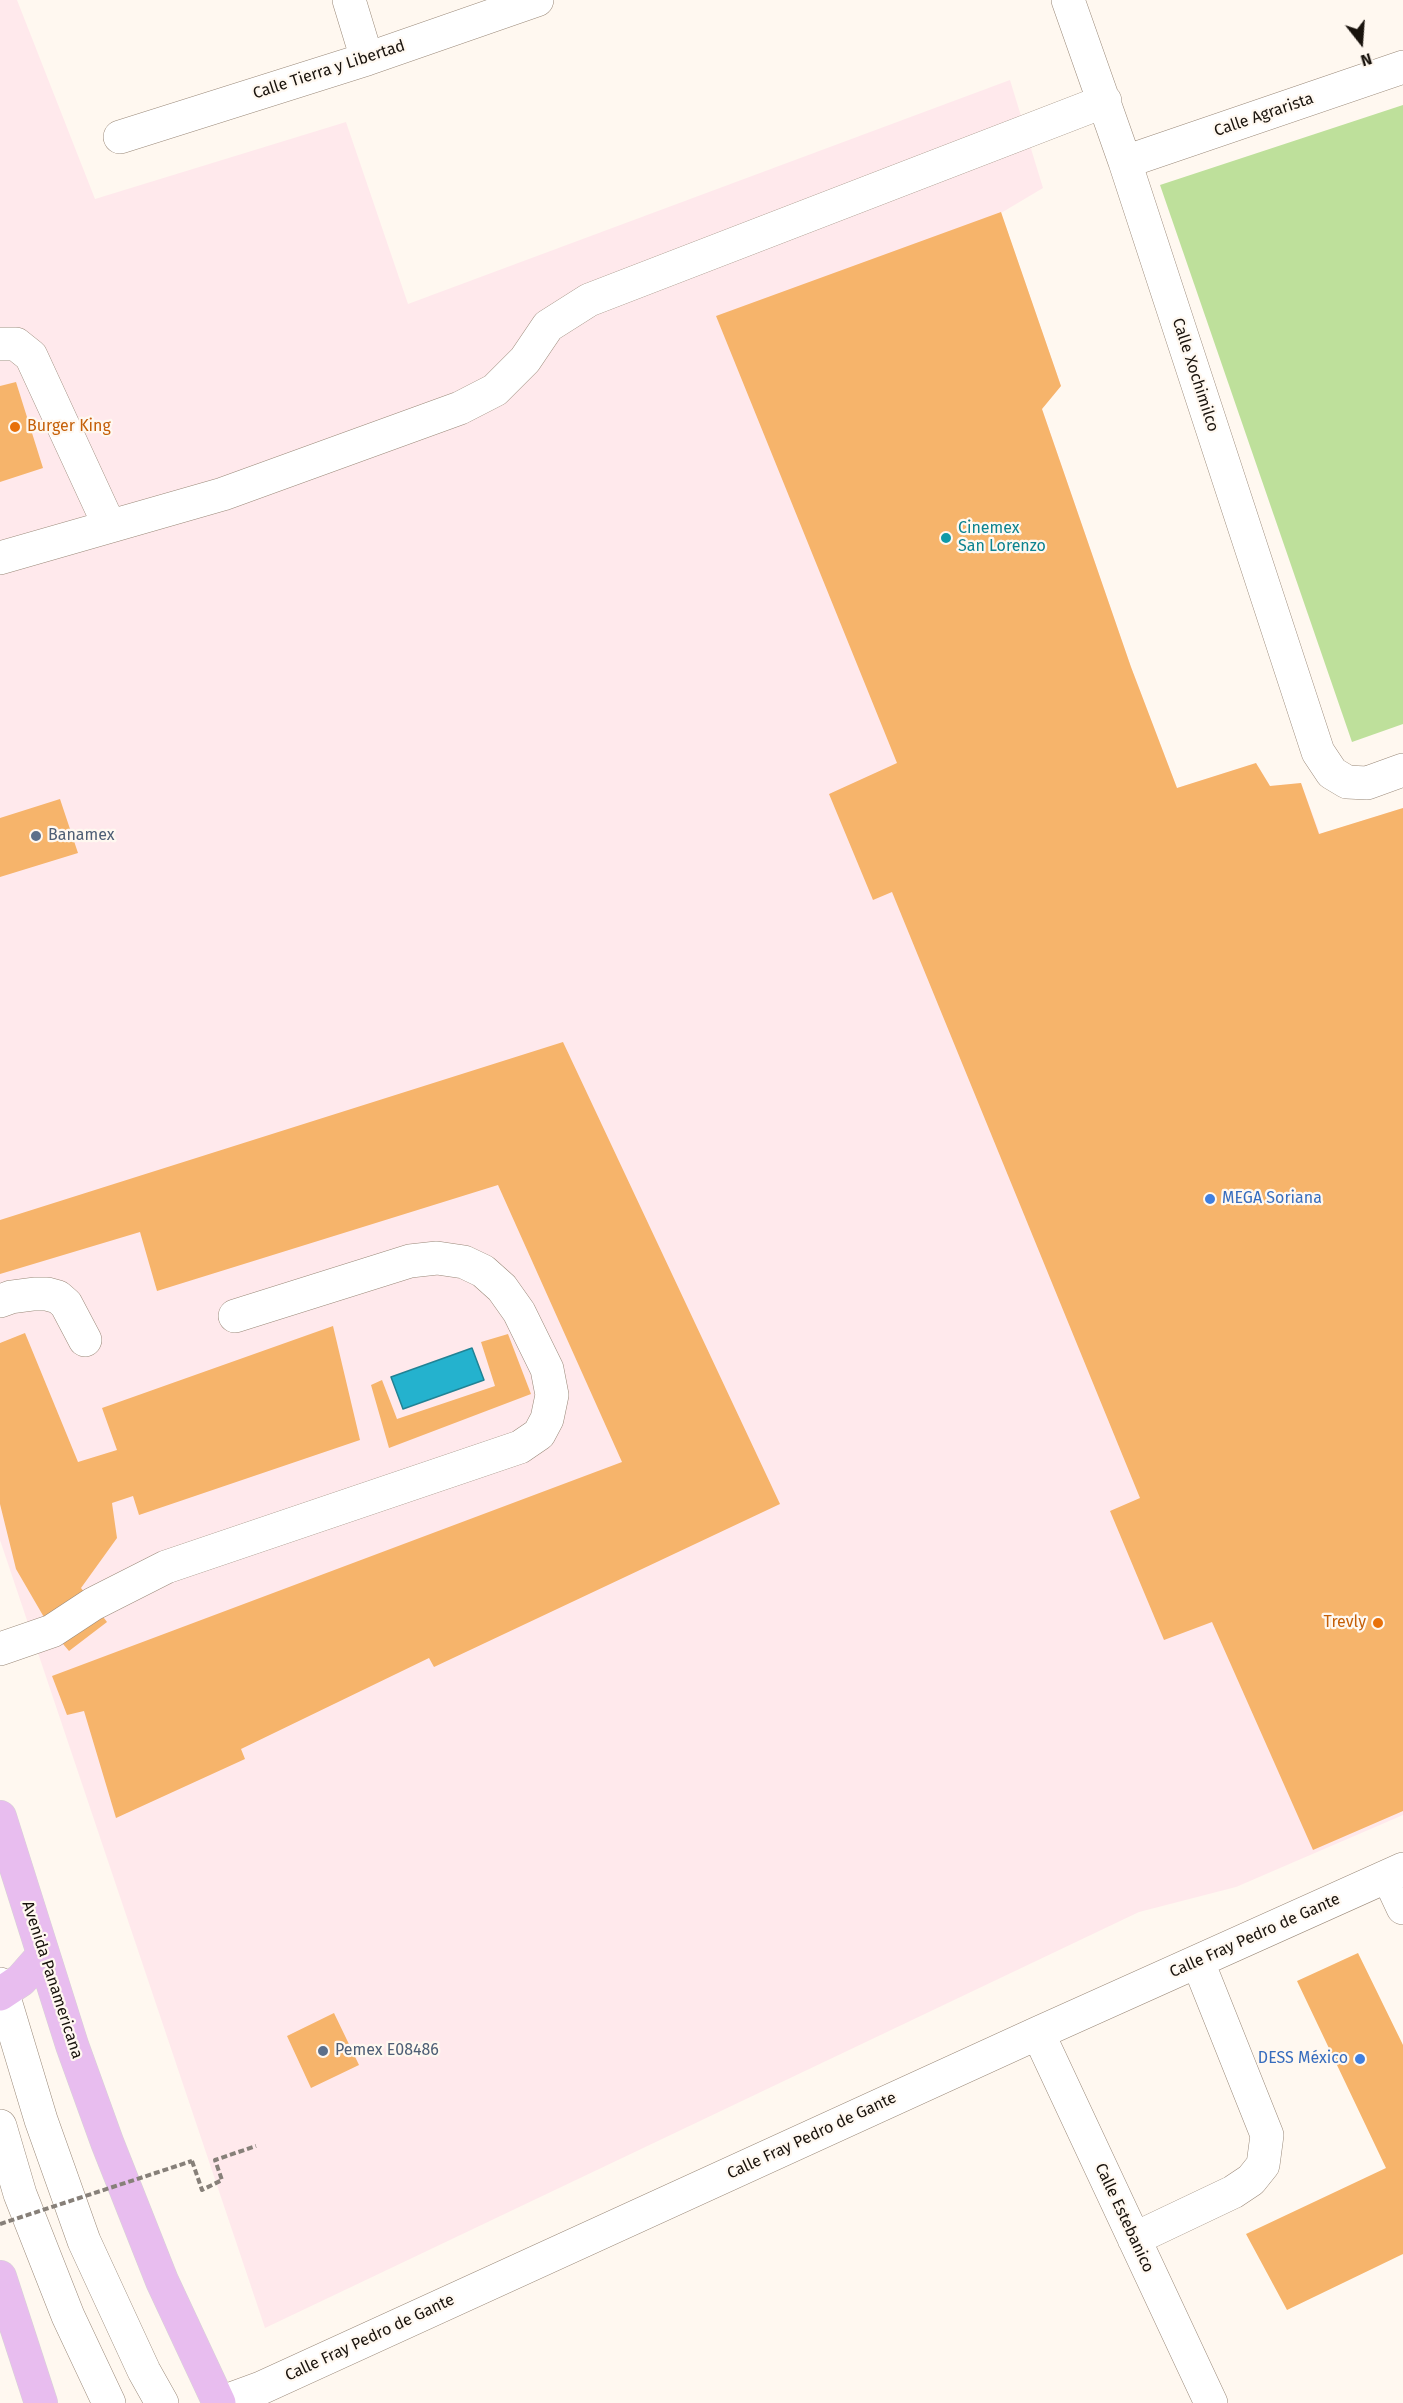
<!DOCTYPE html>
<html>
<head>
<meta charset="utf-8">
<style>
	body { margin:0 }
	#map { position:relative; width:1403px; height:2403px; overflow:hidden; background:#fff8f0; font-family:"Fira Sans",sans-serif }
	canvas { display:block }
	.north { position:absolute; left:1331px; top:12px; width:60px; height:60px; -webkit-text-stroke:4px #fff8f0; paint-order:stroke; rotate:163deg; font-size:16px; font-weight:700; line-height:24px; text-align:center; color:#19130d }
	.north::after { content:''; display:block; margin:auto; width:21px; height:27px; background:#19130d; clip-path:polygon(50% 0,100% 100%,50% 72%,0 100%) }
</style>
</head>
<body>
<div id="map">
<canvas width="1403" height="2403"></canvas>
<div class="north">N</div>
</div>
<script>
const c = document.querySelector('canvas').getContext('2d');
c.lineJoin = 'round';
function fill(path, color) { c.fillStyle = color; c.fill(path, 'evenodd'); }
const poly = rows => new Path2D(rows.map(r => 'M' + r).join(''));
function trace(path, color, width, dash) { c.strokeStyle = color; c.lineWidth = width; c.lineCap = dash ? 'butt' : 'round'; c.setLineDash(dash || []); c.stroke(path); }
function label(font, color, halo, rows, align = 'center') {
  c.font = font + ' "Fira Sans",sans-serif'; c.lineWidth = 4.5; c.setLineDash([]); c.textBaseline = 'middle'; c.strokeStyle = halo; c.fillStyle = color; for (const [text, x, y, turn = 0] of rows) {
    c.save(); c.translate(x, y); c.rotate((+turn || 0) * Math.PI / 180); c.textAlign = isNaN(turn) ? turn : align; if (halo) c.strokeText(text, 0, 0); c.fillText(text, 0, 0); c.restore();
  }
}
const commercial = poly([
	[0,0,17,0,95,199,346,122,408,304,1010,80,1043,188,1001,213,1061,386,1042,409,1131,667,1177,788,1256,763,1270,786,1301,783,1320,834,1403,808,1403,1815,1236,1887,1139,1912,265,2328,0,1540]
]);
const green = poly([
	[1403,105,1403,724,1352,742,1160,185]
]);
const water = poly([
	[472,1348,484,1380,403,1409,391,1377,472,1348]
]);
const building = poly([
	[1001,212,1061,386,1042,409,1131,667,1177,788,1256,763,1270,786,1301,783,1319,834,1403,808,1403,1811,1313,1850,1212,1622,1164,1640,1110,1511,1140,1498,892,892,873,900,829,794,897,763,716,316],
	[16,382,43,468,0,482,0,386],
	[60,799,78,853,0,877,0,818],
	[563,1042,780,1504,434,1667,429,1658,241,1749,245,1759,116,1818,84,1711,67,1715,52,1676,622,1462,498,1185,157,1291,140,1232,0,1274,0,1220],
	[333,1326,360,1440,139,1515,133,1496,112,1503,117,1538,81,1588,107,1622,69,1651,52,1631,16,1569,0,1504,0,1343,25,1333,78,1462,117,1450,102,1408],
	[508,1334,531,1394,389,1448,371,1385,382,1380,397,1419,495,1386,481,1342],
	[1358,1953,1403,2045,1403,2254,1287,2310,1246,2234,1386,2168,1297,1981],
	[334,2013,359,2065,311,2088,287,2036]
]);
const path = poly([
	[192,2161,202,2190,222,2180,215,2160,256,2146]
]);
const minor = poly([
	[349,0,367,59],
	[1068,0,1125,162,1318,752,1332,773,1347,782,1367,783,1403,770],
	[120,137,367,59,537,0],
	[1125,162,1403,67],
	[0,344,16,344,31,356,109,525],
	[0,558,223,494,460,408,495,390,525,360,548,326,589,300,1105,101],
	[0,1301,11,1297,34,1294,47,1294,58,1297,66,1304,85,1340],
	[0,1649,52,1631,93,1604,166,1567,520,1447,539,1434,547,1419,552,1395,547,1369,519,1312,502,1288,483,1271,464,1262,437,1258,410,1261,235,1316],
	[1388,1876,1403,1908],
	[0,1984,41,2120,84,2241,144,2371,162,2403],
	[1038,2033,1211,2403],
	[0,2126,20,2194,68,2316,109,2403],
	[1134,2239,1233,2192,1251,2180,1263,2165,1267,2135,1198,1962],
	[220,2403,261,2388,1038,2033,1403,1869]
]);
const major = poly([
	[0,1817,72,2045,107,2142,162,2281,219,2403],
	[0,1994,21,1980,43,1955],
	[0,2277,41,2403]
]);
const pathBridge = poly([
	[0,2224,192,2161]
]);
const markers = [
	[15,427,6,"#e8710a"],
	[946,538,6,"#0f9aa8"],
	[36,836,6,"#5c6f8a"],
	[1210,1199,6,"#3f7fe0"],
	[1378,1623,6,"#e8710a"],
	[323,2051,6,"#5c6f8a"],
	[1360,2059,6,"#3f7fe0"]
];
const streetNames = [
	["Calle Tierra y Libertad",329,70,-18],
	["Calle Agrarista",1264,115,-19],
	["Calle Xochimilco",1195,375,72],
	["Calle Fray Pedro de Gante",1255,1936,-24],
	["Avenida Panamericana",52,1980,72],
	["Calle Fray Pedro de Gante",812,2136,-25],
	["Calle Estebanico",1124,2218,65],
	["Calle Fray Pedro de Gante",370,2338,-25]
];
const foodNames = [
	["Burger King",27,427],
	["Trevly",1366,1623,"right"]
];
const cultureNames = [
	["Cinemex",958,529],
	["San Lorenzo",958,547]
];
const serviceNames = [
	["Banamex",48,836],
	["Pemex E08486",335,2051]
];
const shopNames = [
	["MEGA Soriana",1222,1199],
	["DESS México",1348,2059,"right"]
];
fill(commercial, '#ffe9ec');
fill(green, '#bee09b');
fill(water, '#24b2ce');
trace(water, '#218294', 1.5);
fill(building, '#f6b46b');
trace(minor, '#9a8979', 34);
trace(major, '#d6d5d3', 34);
trace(path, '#878079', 4, [6, 3]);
trace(minor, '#fff', 33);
trace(major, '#e8bdef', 33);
trace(pathBridge, '#878079', 4, [6, 3]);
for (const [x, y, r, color] of markers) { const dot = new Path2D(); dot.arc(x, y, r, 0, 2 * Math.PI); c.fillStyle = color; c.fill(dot); trace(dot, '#fff8f0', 2); }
label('16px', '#19130d', '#fff8f0', streetNames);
label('16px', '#c56008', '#fff8f0', foodNames, 'left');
label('16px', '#0d838f', '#fff8f0', cultureNames, 'left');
label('16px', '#4e5e75', '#fff8f0', serviceNames, 'left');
label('16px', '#366cbe', '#fff8f0', shopNames, 'left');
</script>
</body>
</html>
